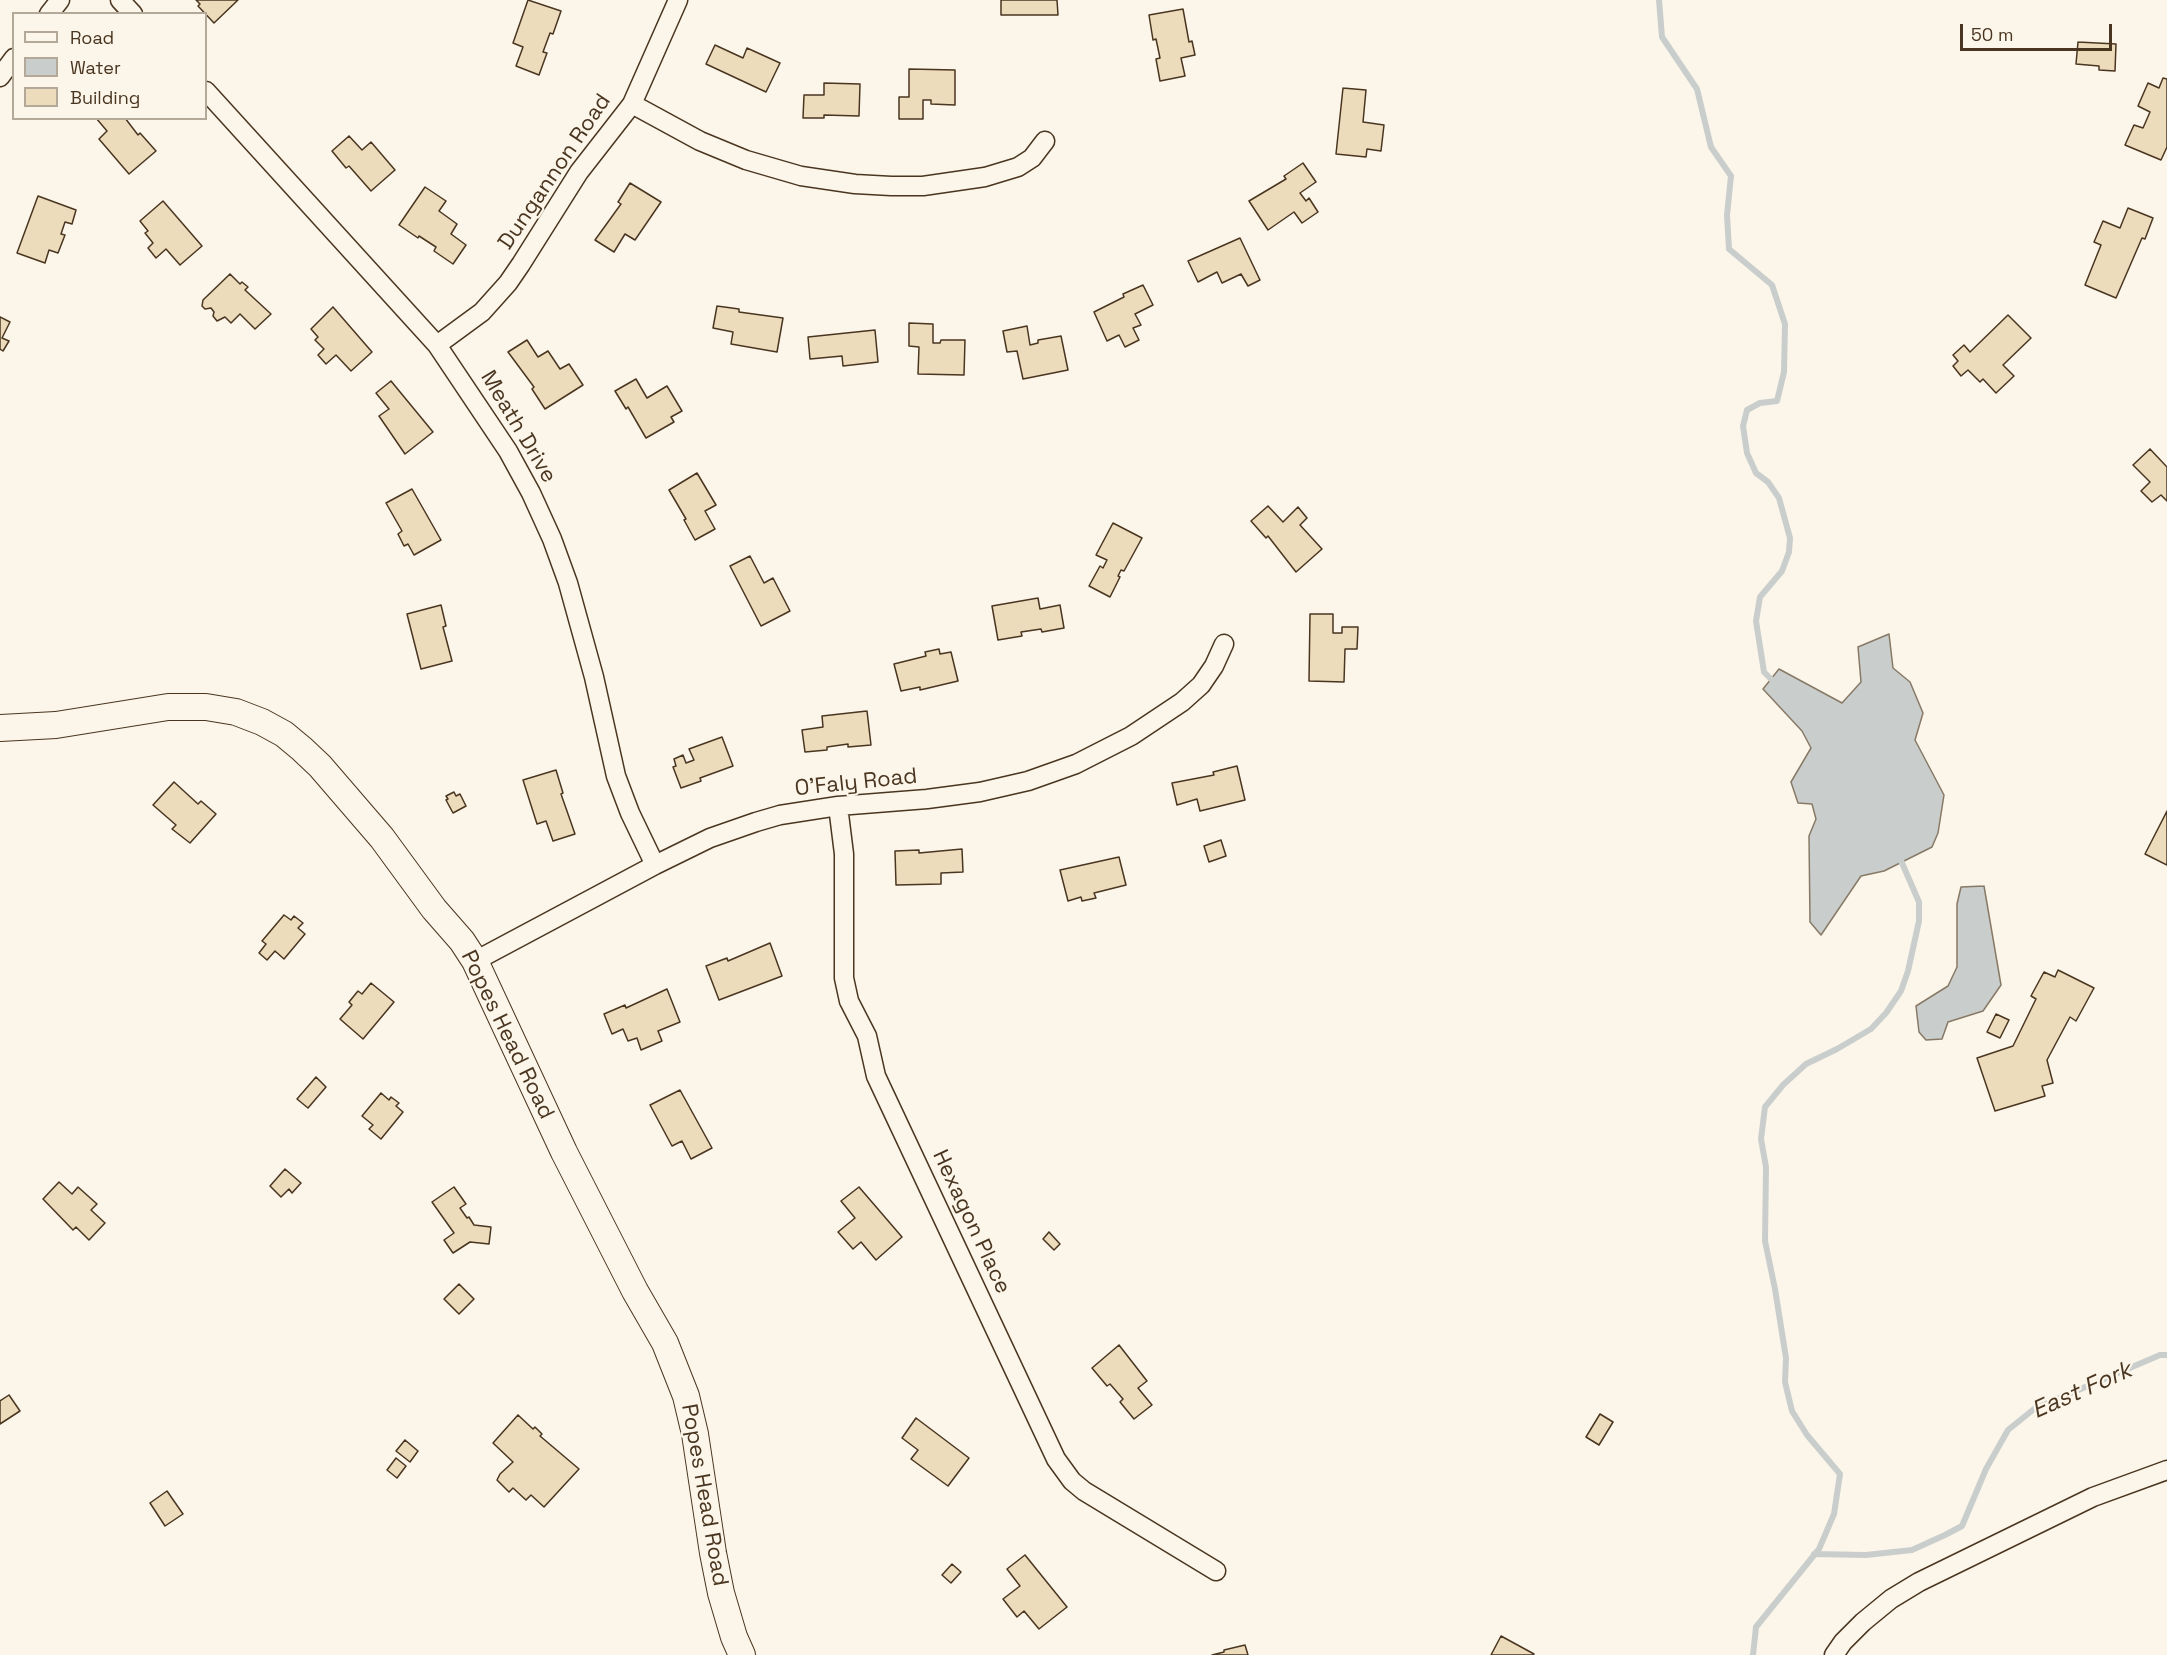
<!DOCTYPE html>
<html>
<head>
<meta charset="utf-8">
<style>
	body { margin:0 }
	#map { position:relative; width:2167px; height:1655px; overflow:hidden; background:#fbf6e9; font-family:"Space Grotesk",sans-serif }
	canvas { display:block }
	.legend { position:absolute; left:12px; top:12px; width:195px; height:108px; box-sizing:border-box; background:#fbf6e9; border:2px solid #b4a999; margin:0; padding:8px 10px; list-style:none; font-size:18px; color:#4a3520 }
	.legend li { display:flex; align-items:center; gap:12px; height:30px }
	.legend b { width:30px; border:2px solid #b4a999 }
	.scale { position:absolute; left:1960px; top:24px; width:152px; height:27px; box-sizing:border-box; border:3px solid #4a3520; border-top:0; padding-left:8px; font-size:18px; line-height:21px; white-space:nowrap; color:#4a3520; -webkit-text-stroke:4px #fbf6e9; paint-order:stroke }
</style>
</head>
<body>
<div id="map">
<canvas width="2167" height="1655"></canvas>
<ul class="legend">
<li><b style="height:8px;background:#fbf6e9"></b>Road</li>
<li><b style="height:16px;background:#c9cecd"></b>Water</li>
<li><b style="height:16px;background:#ecdcbc"></b>Building</li>
</ul>
<div class="scale">50 m</div>
</div>
<script>
const c = document.querySelector('canvas').getContext('2d');
c.lineJoin = 'round';
function fill(path, color) { c.fillStyle = color; c.fill(path, 'evenodd'); }
const poly = rows => new Path2D(rows.map(r => 'M' + r).join(''));
function trace(path, color, width, dash) { c.strokeStyle = color; c.lineWidth = width; c.lineCap = dash ? 'butt' : 'round'; c.setLineDash(dash || []); c.stroke(path); }
function label(font, color, halo, rows, align = 'center') {
  c.font = font + ' "Space Grotesk",sans-serif'; c.lineWidth = 4.5; c.setLineDash([]); c.textBaseline = 'middle'; c.strokeStyle = halo; c.fillStyle = color; for (const [text, x, y, turn = 0] of rows) {
    c.save(); c.translate(x, y); c.rotate((+turn || 0) * Math.PI / 180); c.textAlign = isNaN(turn) ? turn : align; if (halo) c.strokeText(text, 0, 0); c.fillText(text, 0, 0); c.restore();
  }
}
const water = poly([
	[1889,634,1893,668,1910,682,1923,713,1915,740,1944,795,1938,833,1932,847,1884,871,1861,876,1821,935,1810,922,1809,836,1816,819,1812,804,1798,803,1791,782,1811,748,1802,731,1763,689,1779,669,1842,703,1861,682,1858,647,1889,634],
	[1984,886,2001,985,1983,1011,1948,1022,1942,1039,1926,1040,1919,1032,1916,1006,1948,986,1957,967,1957,904,1961,887,1984,886]
]);
const stream = poly([
	[1659,0,1662,37,1697,89,1711,147,1731,176,1727,215,1729,249,1772,285,1785,324,1784,372,1777,401,1760,403,1747,410,1743,426,1747,453,1756,473,1768,482,1779,498,1790,538,1789,552,1782,571,1760,597,1756,621,1764,672,1775,683],
	[1814,1554,1866,1555,1912,1550,1945,1535,1962,1526,1986,1469,2008,1430,2034,1409,2160,1355,2167,1355],
	[1753,1655,1756,1627,1819,1549,1834,1514,1840,1474,1807,1435,1792,1411,1785,1382,1786,1358,1775,1289,1765,1241,1766,1167,1761,1139,1765,1107,1783,1085,1806,1064,1837,1049,1871,1029,1886,1013,1901,991,1908,971,1919,921,1919,902,1899,856]
]);
const building = poly([
	[196,0,238,0,214,23,198,6,200,4,196,0],
	[528,0,561,11,553,34,550,33,543,52,547,53,539,75,516,66,523,47,513,43,528,0],
	[1001,0,1057,0,1058,15,1001,15,1001,0],
	[1183,9,1189,42,1192,41,1195,55,1181,58,1185,76,1160,81,1156,59,1160,58,1156,39,1153,40,1149,15,1183,9],
	[2078,42,2116,44,2115,71,2099,70,2099,66,2076,64,2078,42],
	[715,45,743,58,747,48,780,63,766,92,706,64,715,45],
	[909,69,955,70,955,105,931,104,931,100,923,100,923,119,899,119,899,97,909,97,909,69],
	[2163,78,2167,79,2167,147,2161,160,2125,145,2134,125,2143,128,2150,112,2138,106,2148,83,2159,88,2163,78],
	[824,83,860,84,859,116,824,115,824,118,803,118,804,95,824,95,824,83],
	[1343,88,1366,90,1363,122,1384,125,1381,151,1367,149,1366,157,1336,154,1343,88],
	[96,118,125,118,138,135,140,133,156,151,129,174,99,139,107,131,96,118],
	[349,136,362,150,371,142,395,170,371,191,349,166,346,168,332,151,349,136],
	[1303,163,1316,182,1300,193,1306,201,1309,198,1318,212,1302,223,1294,212,1268,230,1249,201,1286,179,1284,176,1303,163],
	[630,183,661,202,635,240,625,234,614,252,595,240,621,204,618,202,630,183],
	[425,187,446,201,439,211,457,224,451,234,466,245,453,264,434,251,436,247,419,236,418,238,399,225,425,187],
	[38,196,76,210,72,224,65,222,61,234,65,235,58,253,49,250,45,263,17,253,38,196],
	[163,201,202,246,180,265,166,249,156,258,148,248,153,243,145,233,148,231,140,221,163,201],
	[2128,208,2153,218,2145,239,2142,238,2116,298,2085,285,2101,245,2094,242,2103,221,2120,228,2128,208],
	[1240,238,1260,280,1248,286,1241,274,1222,283,1217,272,1198,282,1188,261,1240,238],
	[230,274,240,284,242,282,248,287,245,290,271,314,255,329,240,314,231,323,225,317,217,321,213,316,214,312,211,308,205,309,202,306,203,300,230,274],
	[1143,285,1153,305,1135,314,1141,325,1133,328,1139,340,1125,347,1119,335,1107,341,1094,312,1124,297,1123,294,1143,285],
	[717,306,739,309,739,312,783,318,777,352,731,344,733,332,713,328,717,306],
	[333,307,372,352,351,371,336,355,326,364,318,355,324,349,315,340,318,337,311,329,333,307],
	[2008,315,2031,338,2003,365,2014,376,1996,393,1983,379,1980,382,1968,370,1961,376,1953,366,1958,361,1953,355,1964,345,1970,352,2008,315],
	[0,317,10,322,2,338,9,341,3,351,0,349,0,317],
	[909,323,933,324,933,343,940,343,941,340,965,340,964,375,918,374,919,347,909,346,909,323],
	[1027,326,1030,345,1038,343,1038,340,1061,336,1068,370,1023,379,1017,351,1007,352,1003,331,1027,326],
	[875,330,878,362,843,366,842,356,810,359,808,337,875,330],
	[527,340,538,357,548,351,560,369,569,364,583,385,545,409,532,389,534,387,508,352,527,340],
	[636,379,647,398,667,386,682,411,671,417,674,422,646,438,628,407,626,409,615,391,636,379],
	[391,381,433,432,405,454,379,416,389,409,376,393,391,381],
	[2150,449,2167,467,2167,501,2161,495,2152,502,2141,491,2150,482,2133,465,2150,449],
	[697,473,716,505,705,511,715,529,695,540,684,520,686,519,669,490,697,473],
	[412,489,441,540,414,555,408,544,404,546,398,534,402,531,386,503,412,489],
	[1268,506,1283,522,1298,507,1307,518,1300,525,1322,549,1296,572,1268,536,1266,538,1251,521,1268,506],
	[1113,523,1142,538,1124,571,1121,570,1118,576,1120,577,1110,597,1089,586,1100,566,1103,568,1107,560,1096,555,1113,523],
	[750,556,764,583,773,578,790,611,761,626,730,566,750,556],
	[1038,598,1040,609,1060,605,1064,628,1042,632,1041,629,1021,632,1022,636,998,640,992,606,1038,598],
	[441,605,446,626,443,627,452,661,421,669,407,614,441,605],
	[1310,614,1333,614,1333,633,1342,633,1342,627,1358,627,1357,649,1345,649,1344,682,1309,681,1310,614],
	[939,649,940,654,951,652,958,681,920,690,920,687,901,691,894,664,926,656,925,652,939,649],
	[867,711,871,745,848,747,848,744,827,747,827,750,805,752,802,730,823,727,822,716,867,711],
	[722,737,733,766,700,778,701,781,681,788,673,767,676,766,674,759,683,755,686,763,694,760,689,749,722,737],
	[1237,766,1245,800,1200,811,1197,799,1177,805,1172,783,1214,775,1213,772,1237,766],
	[556,770,563,793,561,794,575,834,553,841,546,821,537,824,523,780,556,770],
	[174,782,198,804,201,801,216,814,190,843,172,829,176,825,153,805,174,782],
	[454,792,456,796,460,794,466,806,453,813,446,800,448,799,446,796,454,792],
	[2167,811,2167,865,2145,854,2167,811],
	[1221,840,1226,856,1209,862,1204,846,1221,840],
	[962,849,963,872,941,873,941,884,896,885,895,851,919,850,919,853,962,849],
	[1119,857,1126,885,1094,893,1096,898,1082,901,1081,897,1068,901,1060,870,1119,857],
	[284,915,291,920,294,916,303,923,298,928,305,934,284,959,275,951,267,960,259,953,266,944,262,941,284,915],
	[770,943,782,976,719,1000,706,966,727,958,728,961,770,943],
	[2058,970,2094,988,2076,1021,2070,1017,2047,1060,2053,1083,2042,1086,2045,1096,1995,1111,1977,1058,2013,1046,2036,999,2031,996,2044,972,2055,977,2058,970],
	[371,983,394,1002,363,1039,340,1019,352,1005,349,1002,358,991,362,994,371,983],
	[667,989,680,1022,658,1031,662,1041,641,1050,637,1038,628,1041,623,1029,612,1034,604,1014,625,1005,626,1008,667,989],
	[1996,1014,2009,1020,2000,1038,1987,1032,1996,1014],
	[316,1077,326,1087,308,1108,297,1099,316,1077],
	[680,1090,712,1148,691,1159,682,1141,672,1146,650,1105,680,1090],
	[381,1093,389,1100,391,1097,399,1103,396,1106,403,1112,381,1139,369,1129,373,1125,362,1116,381,1093],
	[285,1169,301,1183,292,1193,289,1189,281,1197,270,1186,285,1169],
	[59,1182,72,1194,78,1187,97,1204,91,1210,105,1223,89,1240,76,1227,73,1230,43,1199,59,1182],
	[454,1187,466,1204,460,1208,467,1218,469,1217,474,1225,491,1227,489,1244,470,1242,453,1253,444,1240,454,1233,432,1202,454,1187],
	[859,1187,902,1237,876,1260,861,1242,853,1249,838,1232,855,1218,841,1201,859,1187],
	[1049,1232,1060,1244,1054,1250,1043,1239,1049,1232],
	[459,1284,474,1299,459,1314,444,1299,459,1284],
	[1119,1345,1147,1381,1138,1388,1152,1405,1134,1419,1120,1402,1123,1399,1110,1384,1107,1386,1092,1368,1119,1345],
	[9,1395,20,1411,0,1424,0,1401,9,1395],
	[1600,1414,1613,1422,1599,1445,1586,1437,1600,1414],
	[518,1415,533,1429,535,1427,542,1434,540,1436,579,1469,544,1507,531,1495,526,1500,513,1488,509,1492,497,1480,500,1474,513,1462,493,1443,518,1415],
	[916,1418,969,1458,948,1486,911,1459,918,1450,902,1438,916,1418],
	[405,1440,418,1451,410,1462,396,1451,405,1440],
	[396,1458,406,1466,397,1478,387,1470,396,1458],
	[167,1491,183,1514,165,1526,150,1503,167,1491],
	[1025,1555,1067,1607,1039,1629,1024,1611,1017,1617,1003,1599,1020,1586,1007,1569,1025,1555],
	[952,1564,961,1572,951,1583,942,1575,952,1564],
	[1501,1636,1534,1654,1533,1655,1491,1655,1501,1636],
	[1245,1645,1248,1655,1212,1655,1224,1652,1224,1650,1245,1645]
]);
const street = poly([
	[120,0,133,14],
	[49,14,60,0],
	[0,77,14,58],
	[206,91,437,345,508,451,531,493,552,539,568,583,594,677,616,776,630,813,655,865],
	[632,104,700,141,746,160,801,176,855,184,891,186,923,186,985,177,1018,167,1032,158,1045,141],
	[437,345,482,312,508,283,521,264,579,172,632,104,678,0],
	[838,806,844,854,844,978,849,1001,867,1036,876,1076,1056,1459,1072,1481,1084,1491,1216,1571],
	[475,961,655,865,710,838,756,822,780,815,838,806,927,799,980,792,1028,781,1076,764,1131,736,1182,702,1201,685,1214,666,1224,644],
	[1834,1655,1843,1642,1863,1622,1891,1599,1919,1582,2093,1497,2167,1470]
]);
const secondary = poly([
	[0,728,56,725,168,707,206,707,236,712,262,722,284,734,302,749,320,766,382,838,434,909,462,941,475,961,564,1152,635,1291,665,1343,686,1396,695,1434,713,1553,721,1593,734,1637,742,1655]
]);
const streetNames = [
	["Dungannon Road",555,172,-56],
	["Meath Drive",518,427,59],
	["O'Faly Road",856,783,-6],
	["Popes Head Road",507,1035,64],
	["Hexagon Place",971,1222,65],
	["Popes Head Road",704,1495,80]
];
const waterNames = [
	["East Fork",2082,1391,-24]
];
fill(water, '#c9cecd');
trace(water, '#887966', 1.5);
trace(stream, '#c9cecd', 6);
fill(building, '#ecdcbc');
trace(building, '#4a3520', 1.5);
trace(street, '#4a3520', 21);
trace(secondary, '#4a3520', 28);
trace(street, '#fbf6e9', 18);
trace(secondary, '#fbf6e9', 26);
label('22px', '#4a3520', '#fbf6e9', streetNames);
label('italic 24px', '#4a3520', '#fbf6e9', waterNames);
</script>
</body>
</html>
